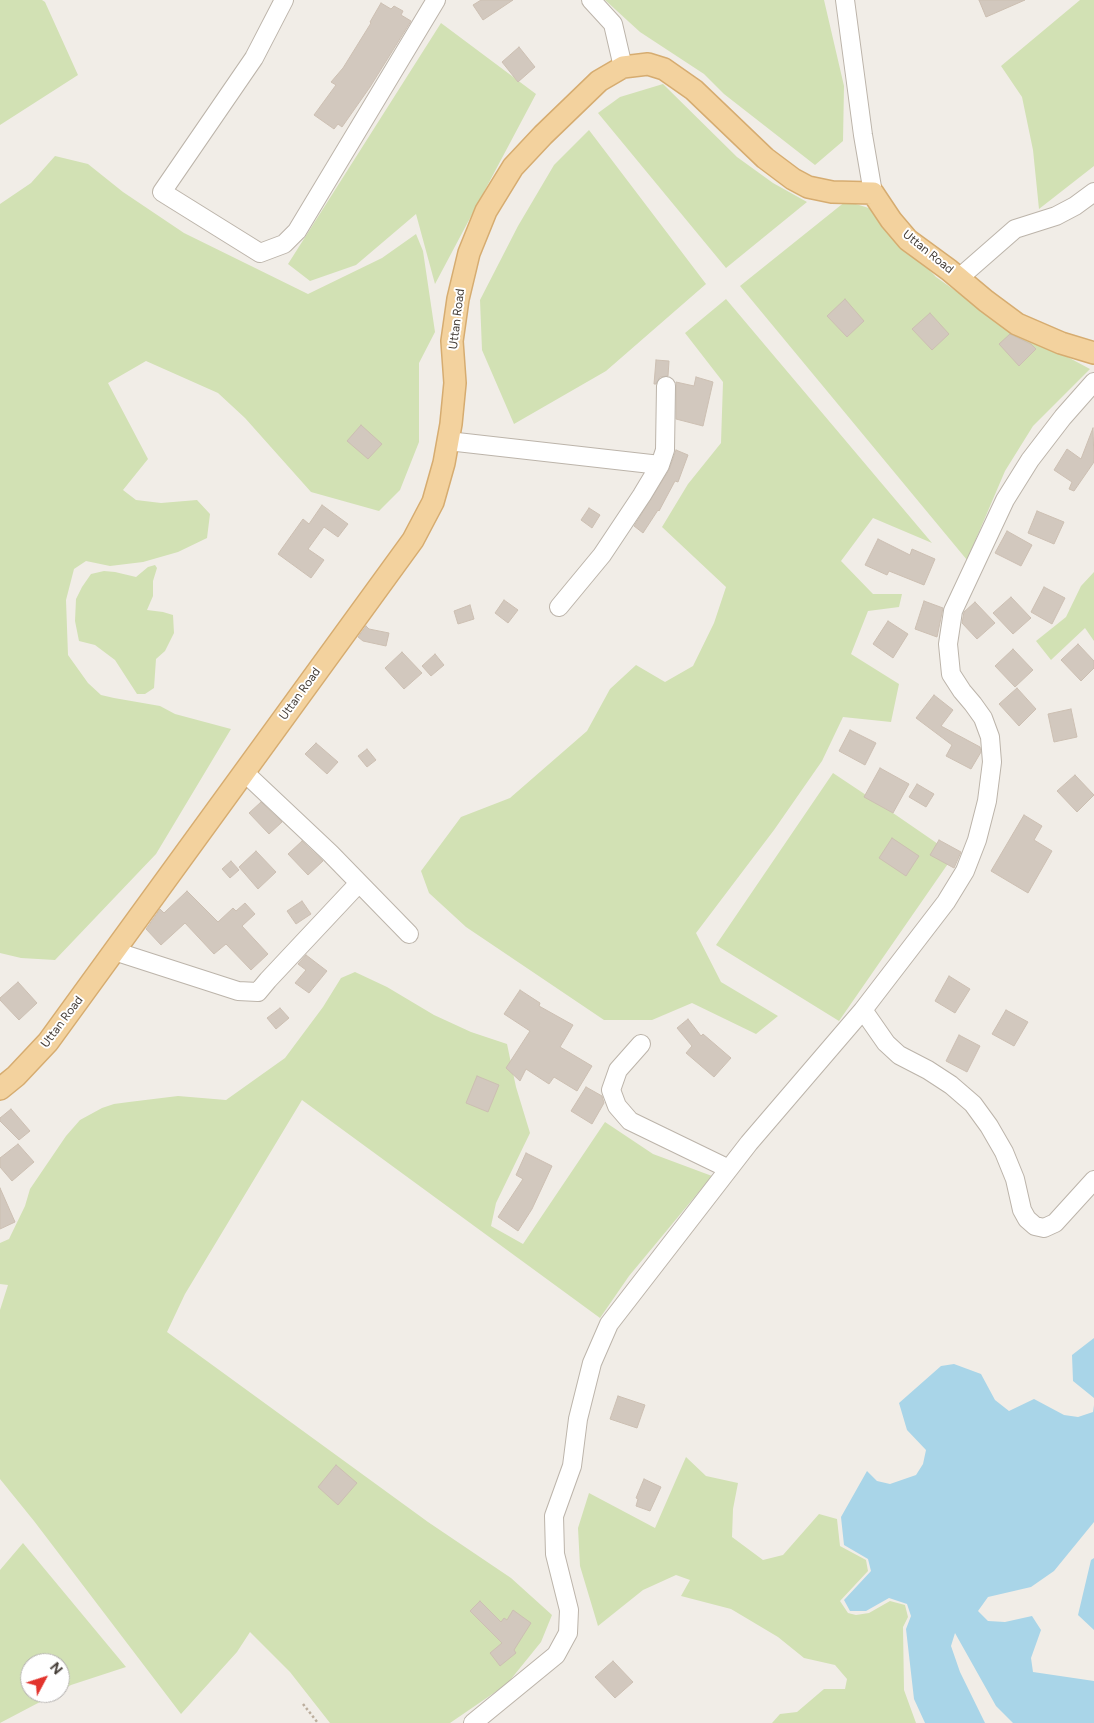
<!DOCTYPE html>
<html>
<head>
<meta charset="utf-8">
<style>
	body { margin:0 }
	#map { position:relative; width:1094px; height:1723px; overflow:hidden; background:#f1ede7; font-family:Figtree,sans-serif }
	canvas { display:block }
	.north { position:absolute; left:20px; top:1653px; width:50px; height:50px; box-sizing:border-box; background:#fff; border:1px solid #b4b1af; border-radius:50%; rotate:50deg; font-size:14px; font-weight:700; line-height:20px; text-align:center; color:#443d37 }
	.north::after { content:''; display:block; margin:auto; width:18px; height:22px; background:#e2342d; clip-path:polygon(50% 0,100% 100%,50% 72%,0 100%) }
</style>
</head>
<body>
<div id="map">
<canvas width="1094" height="1723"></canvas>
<div class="north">N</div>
</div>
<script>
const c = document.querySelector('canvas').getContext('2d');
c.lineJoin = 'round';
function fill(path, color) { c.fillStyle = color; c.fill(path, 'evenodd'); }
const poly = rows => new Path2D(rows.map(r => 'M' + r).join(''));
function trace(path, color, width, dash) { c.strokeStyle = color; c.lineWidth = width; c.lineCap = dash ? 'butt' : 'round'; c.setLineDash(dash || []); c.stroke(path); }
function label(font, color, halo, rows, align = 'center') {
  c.font = font + ' Figtree,sans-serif'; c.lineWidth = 4; c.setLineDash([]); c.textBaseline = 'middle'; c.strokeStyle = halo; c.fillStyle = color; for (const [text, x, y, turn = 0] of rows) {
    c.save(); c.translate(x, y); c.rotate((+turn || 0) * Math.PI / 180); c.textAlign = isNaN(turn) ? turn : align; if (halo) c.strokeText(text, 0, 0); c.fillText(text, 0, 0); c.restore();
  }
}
const green = poly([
	[0,0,42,0,45,2,78,75,0,125],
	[605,0,824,0,844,86,843,141,815,165,724,94,704,74,640,32],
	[1080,0,1094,0,1094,166,1039,209,1033,150,1022,97,1001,66],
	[441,23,536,94,435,284,416,214,356,265,310,281,288,264],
	[663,84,737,157,773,183,807,202,726,268,598,113,620,97],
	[589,130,706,284,606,371,514,424,482,350,480,300,518,226,554,165],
	[55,156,88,164,123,192,184,233,308,294,382,258,416,234,423,251,435,332,419,363,419,442,400,490,379,511,311,492,245,418,218,393,146,361,108,383,148,459,123,490,136,500,161,503,197,500,210,514,207,538,178,552,143,562,110,566,86,561,74,569,66,600,68,655,88,683,101,695,114,698,160,706,175,714,231,729,156,854,55,960,21,958,0,953,0,204,31,183],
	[846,201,872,209,936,277,991,316,1090,369,1033,426,1005,471,967,560,740,286],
	[726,299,932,543,873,518,841,561,873,594,902,594,899,607,868,611,851,654,899,684,891,722,843,717,822,761,774,830,696,933,721,982,778,1016,756,1034,692,1003,652,1020,604,1020,466,927,429,893,421,871,461,817,510,798,587,731,610,689,636,665,665,682,693,666,714,623,726,587,662,527,688,484,721,443,723,382,685,333],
	[155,565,157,568,153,581,153,596,147,610,163,612,173,615,174,633,165,651,156,659,154,688,145,694,137,694,115,660,95,645,79,641,75,621,76,599,82,587,91,574,104,571,115,572,136,577,148,567],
	[1094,572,1094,641,1085,628,1051,660,1036,641,1066,617,1081,586],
	[833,773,893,813,954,855,839,1021,716,945],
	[355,972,387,987,434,1015,471,1032,507,1044,516,1087,530,1133,496,1203,491,1226,523,1244,605,1122,653,1154,712,1176,629,1276,600,1318,302,1100,185,1294,167,1332,428,1522,511,1578,552,1615,541,1642,507,1684,450,1723,330,1723,290,1672,250,1632,237,1652,181,1714,34,1521,0,1479,0,1310,8,1285,0,1284,0,1243,9,1239,25,1206,30,1189,66,1136,80,1120,102,1108,114,1104,129,1102,178,1096,226,1100,285,1058,323,1007,341,978],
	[686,1457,706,1476,738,1483,733,1509,732,1537,763,1560,783,1555,819,1514,837,1519,840,1546,866,1560,868,1571,840,1601,848,1613,856,1615,869,1613,890,1601,905,1605,908,1617,903,1627,904,1690,916,1723,772,1723,780,1714,797,1712,824,1689,845,1689,847,1679,835,1665,804,1658,778,1637,731,1609,681,1596,690,1580,676,1575,643,1590,598,1626,580,1566,578,1528,589,1493,655,1528],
	[23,1543,126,1667,71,1685,60,1691,60,1663,30,1663,30,1693,57,1693,0,1723,0,1570]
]);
const water = poly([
	[1094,1338,1094,1398,1073,1381,1072,1355],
	[954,1364,981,1374,995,1400,1009,1411,1034,1399,1064,1415,1078,1417,1093,1412,1094,1405,1094,1522,1054,1571,1031,1587,988,1597,978,1611,988,1621,1005,1622,1032,1616,1041,1630,1031,1658,1033,1672,1094,1681,1094,1723,1013,1723,996,1706,955,1633,951,1646,960,1672,985,1723,925,1723,914,1699,906,1629,911,1616,907,1604,889,1598,866,1611,850,1611,844,1600,871,1571,868,1559,844,1545,841,1517,867,1471,877,1481,890,1484,916,1475,923,1464,926,1450,907,1430,899,1403,941,1366],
	[1094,1558,1094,1630,1078,1615,1091,1560]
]);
const building = poly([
	[481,0,513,0,483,20,473,5,481,0],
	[979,0,1025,0,986,17,979,0],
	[381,3,391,9,394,6,403,11,401,15,411,21,370,87,342,127,338,124,334,129,314,115,336,85,331,82,343,68,371,23,370,22,381,3],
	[519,47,535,67,518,82,502,62,519,47],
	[845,299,864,321,847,337,827,316,845,299],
	[930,313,949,334,932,350,912,329,930,313],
	[1010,334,1031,344,1036,349,1019,366,999,344,1010,334],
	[656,360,669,361,668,376,660,377,656,384,654,384,656,360],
	[696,377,713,382,703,426,676,419,676,382,694,386,696,377],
	[361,425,382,444,368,459,347,441,361,425],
	[1093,428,1094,462,1074,491,1069,489,1072,482,1054,470,1067,449,1081,459,1093,428],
	[676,450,688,455,678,482,675,481,659,511,658,510,643,533,634,526,669,470,676,450],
	[322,505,348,524,338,537,324,527,308,549,324,560,311,578,278,554,303,519,309,524,322,505],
	[589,508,600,515,592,528,581,520,589,508],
	[1037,511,1064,522,1054,544,1028,533,1037,511],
	[1007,531,1032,545,1021,566,995,553,1007,531],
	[878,539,910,555,912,549,935,559,924,585,889,571,887,575,865,565,878,539],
	[1044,587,1065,598,1052,624,1031,612,1044,587],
	[1011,597,1031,618,1013,634,993,613,1011,597],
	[504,600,518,610,508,623,495,613,504,600],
	[924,601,943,608,937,637,915,629,924,601],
	[975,602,995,623,977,639,962,623,964,612,975,602],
	[470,605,474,619,458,624,454,611,470,605],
	[888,621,908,634,893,658,873,644,888,621],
	[366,626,369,629,389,633,386,646,363,641,358,637,366,626],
	[1078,644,1094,661,1094,668,1081,681,1061,660,1078,644],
	[1013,649,1033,670,1015,687,995,666,1013,649],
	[402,652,422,673,404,689,385,668,402,652],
	[435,654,444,665,431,676,422,666,435,654],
	[1017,688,1036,709,1019,726,999,704,1017,688],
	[934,695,953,710,941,726,980,747,981,752,971,769,946,756,952,745,916,718,934,695],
	[1071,709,1077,737,1054,742,1048,714,1071,709],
	[850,730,876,743,865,765,839,751,850,730],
	[316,743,338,762,327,774,305,754,316,743],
	[367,749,376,760,367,767,358,756,367,749],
	[880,768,909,784,893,813,864,797,880,768],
	[1075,775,1094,795,1077,812,1057,791,1075,775],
	[917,784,934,794,926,807,909,797,917,784],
	[261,802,282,822,269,834,249,813,261,802],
	[1024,815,1042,826,1034,840,1052,851,1028,893,991,871,1024,815],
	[892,838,919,856,906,876,879,858,892,838],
	[939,840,961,852,954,868,930,855,939,840],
	[302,841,323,861,308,875,288,854,302,841],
	[256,851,276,872,258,889,239,867,256,851],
	[231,861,239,870,230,878,222,869,231,861],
	[187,891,218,922,233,908,236,911,245,903,255,914,242,926,268,954,251,970,226,944,214,954,185,923,161,945,146,929,160,909,164,913,187,891],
	[302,901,311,914,296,924,287,911,302,901],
	[306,955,327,971,309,993,295,983,306,970,298,964,306,955],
	[949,976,970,989,955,1013,935,1001,949,976],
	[18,982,37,1003,19,1020,0,1000,0,998,18,982],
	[520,990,540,1003,539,1006,573,1025,560,1047,592,1066,577,1091,554,1077,549,1084,526,1069,520,1081,506,1068,530,1031,504,1014,520,990],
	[280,1008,289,1018,276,1029,267,1018,280,1008],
	[1006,1010,1028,1022,1014,1046,992,1034,1006,1010],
	[688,1019,701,1036,703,1034,731,1058,714,1077,686,1053,692,1046,677,1028,688,1019],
	[959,1035,980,1046,967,1072,946,1061,959,1035],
	[477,1076,499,1085,488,1112,466,1103,477,1076],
	[586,1087,602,1096,604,1103,592,1124,571,1111,586,1087],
	[11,1109,30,1131,19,1140,0,1121,0,1118,11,1109],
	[18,1144,34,1162,12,1181,0,1167,0,1158,18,1144],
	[526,1153,552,1166,532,1209,518,1231,498,1217,523,1179,516,1175,526,1153],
	[0,1188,15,1222,0,1229,0,1188],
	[618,1396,645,1405,637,1428,610,1419,618,1396],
	[336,1465,357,1483,338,1505,318,1487,336,1465],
	[644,1479,661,1487,650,1511,636,1506,638,1499,636,1498,644,1479],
	[480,1601,501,1622,504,1618,507,1620,513,1610,531,1623,514,1650,516,1653,500,1666,490,1653,502,1643,470,1611,480,1601],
	[613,1661,633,1682,615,1698,595,1677,613,1661]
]);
const path = poly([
	[303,1704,318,1723]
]);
const minor = poly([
	[284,0,254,58,162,192,260,253,284,244,297,231,436,0],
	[591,0,613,24,623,67],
	[845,0,863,135,873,193],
	[959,278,1015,229,1056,216,1075,206,1094,192],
	[448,441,660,465],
	[559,607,602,555,642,495,660,465,665,450,666,386],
	[244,772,330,853,409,934],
	[114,951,238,991,258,992,268,980,359,883],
	[863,1010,946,902,965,871,977,840,987,801,992,762,990,737,983,718,973,704,962,691,951,674,948,644,953,611,1005,500,1030,460,1063,417,1094,382],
	[641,1044,618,1070,611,1090,617,1106,630,1121,729,1169],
	[473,1723,556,1655,568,1633,569,1610,555,1554,554,1516,572,1466,578,1419,592,1363,609,1324,749,1143,863,1010,886,1043,899,1055,928,1070,951,1085,973,1104,989,1126,1004,1152,1015,1179,1022,1210,1027,1219,1035,1226,1044,1228,1055,1223,1094,1180]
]);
const major = poly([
	[0,1089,16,1076,48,1042,413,540,433,502,444,463,451,424,455,383,452,341,458,299,469,253,486,211,513,167,543,135,599,81,623,67,648,64,664,69,694,90,765,158,793,179,808,187,832,192,873,193,891,220,908,240,949,270,986,301,1017,324,1061,343,1094,353]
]);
const streetNames = [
	["Uttan Road",928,252,39],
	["Uttan Road",457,319,-83],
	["Uttan Road",300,694,-54],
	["Uttan Road",62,1022,-53]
];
fill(green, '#d2e1b4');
fill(water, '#a9d5e8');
fill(building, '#d2c8be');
trace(building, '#ccbfb2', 1);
trace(minor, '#bcb4aa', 20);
trace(major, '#d6ac70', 24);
trace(path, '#bcae9d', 2.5, [2.5, 2.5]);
trace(minor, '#fff', 18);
trace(major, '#f3d29e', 21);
label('12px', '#443d37', '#fff', streetNames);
</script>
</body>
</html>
